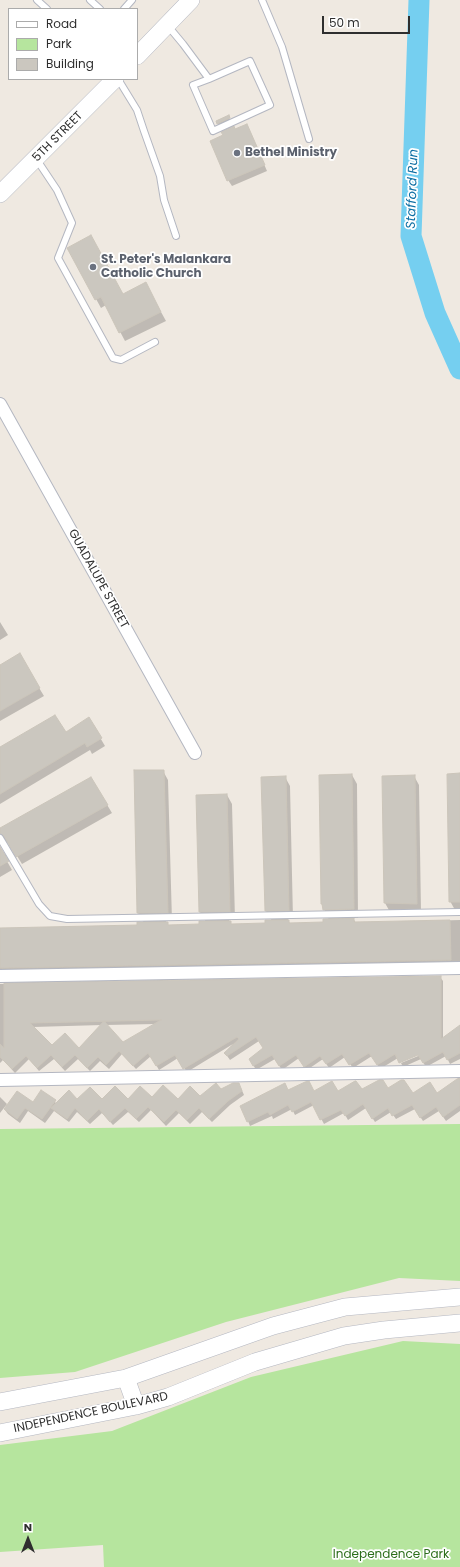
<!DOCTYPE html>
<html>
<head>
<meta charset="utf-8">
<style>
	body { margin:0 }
	#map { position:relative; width:460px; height:1567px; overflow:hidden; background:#efe9e1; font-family:Poppins,sans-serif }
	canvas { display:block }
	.legend { position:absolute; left:8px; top:8px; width:130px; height:72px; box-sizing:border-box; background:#fff; border:1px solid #ababab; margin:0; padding:5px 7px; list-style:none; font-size:12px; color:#2e2e2e }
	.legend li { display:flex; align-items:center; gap:8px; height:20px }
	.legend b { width:20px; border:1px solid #ababab }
	.north { position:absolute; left:8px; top:1519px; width:40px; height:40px; -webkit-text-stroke:3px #fff; paint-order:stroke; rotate:0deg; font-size:11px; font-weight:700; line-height:16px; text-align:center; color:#2e2e2e }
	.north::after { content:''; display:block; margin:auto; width:14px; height:18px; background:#2e2e2e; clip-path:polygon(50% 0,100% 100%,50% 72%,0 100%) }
	.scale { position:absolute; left:322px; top:16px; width:88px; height:18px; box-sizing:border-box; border:2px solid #2e2e2e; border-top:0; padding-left:5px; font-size:12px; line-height:14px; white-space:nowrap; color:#2e2e2e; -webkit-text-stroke:3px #fff; paint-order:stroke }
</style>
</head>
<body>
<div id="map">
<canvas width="460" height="1567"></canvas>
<ul class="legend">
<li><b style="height:5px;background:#fff"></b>Road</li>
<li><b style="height:11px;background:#b6e59e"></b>Park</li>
<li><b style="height:11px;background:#cbc7bf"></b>Building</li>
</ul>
<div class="north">N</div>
<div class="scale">50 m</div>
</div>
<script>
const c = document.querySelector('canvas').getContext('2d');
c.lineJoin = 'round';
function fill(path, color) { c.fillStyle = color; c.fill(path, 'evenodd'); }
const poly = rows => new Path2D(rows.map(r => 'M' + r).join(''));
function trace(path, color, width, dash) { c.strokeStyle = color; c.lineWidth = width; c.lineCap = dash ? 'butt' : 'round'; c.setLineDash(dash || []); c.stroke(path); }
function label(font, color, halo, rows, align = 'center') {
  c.font = font + ' Poppins,sans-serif'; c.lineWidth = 3.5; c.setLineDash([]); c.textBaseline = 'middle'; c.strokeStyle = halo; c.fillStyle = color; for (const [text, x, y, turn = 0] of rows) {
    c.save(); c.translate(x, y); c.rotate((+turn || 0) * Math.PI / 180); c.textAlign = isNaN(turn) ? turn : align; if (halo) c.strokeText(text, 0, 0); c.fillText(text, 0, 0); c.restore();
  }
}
const green = poly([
	[460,1124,460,1281,399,1278,226,1322,75,1372,0,1378,0,1129],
	[403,1341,460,1344,460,1567,104,1567,103,1545,0,1552,0,1445,112,1431,251,1377]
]);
const shadow = poly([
	[228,116,230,120,219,125,217,121],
	[235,131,250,132,267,171,232,186,228,180],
	[68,248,123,295,150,292,166,321,125,341,106,305,101,308],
	[0,622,8,635,0,640],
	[19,655,44,696,0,721,0,666],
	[89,719,105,746,92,754,90,750,0,804,0,748,66,733],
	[163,771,168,780,172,921,166,921,169,926,200,925,206,922,200,912,227,795,232,804,235,920,229,920,232,925,266,924,272,921,266,911,285,777,290,786,293,919,288,919,290,924,324,923,329,920,322,904,320,776,352,775,357,784,358,918,353,918,356,923,460,920,460,964,0,974,0,929,138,926,144,923,138,913],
	[460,774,460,910,455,910,450,901],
	[414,776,419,785,421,912,390,912,385,903],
	[91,778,112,813,22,864,9,843,5,841,1,842,0,848,0,831],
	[0,849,12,870,0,877],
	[440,977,443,981,443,1039,460,1026,460,1059,450,1064,446,1056,426,1067,421,1059,403,1067,401,1063,423,1054,398,1058,380,1069,372,1056,353,1068,345,1057,329,1068,323,1059,307,1070,299,1058,282,1070,275,1059,256,1070,250,1059,264,1048,259,1041,230,1060,225,1053,233,1044,187,1072,178,1058,159,1070,151,1056,136,1069,122,1054,109,1069,100,1061,90,1071,78,1059,65,1071,54,1059,39,1071,29,1059,15,1073,3,1060,0,1063,0,984],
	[156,1024,123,1044,106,1025],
	[102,1025,79,1049,52,1046,33,1027],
	[460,1085,460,1111,446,1121,439,1111,423,1121,415,1109,396,1119,391,1112,375,1122,366,1108,348,1120,344,1113,324,1124,314,1105,295,1115,292,1109,273,1119,272,1116,250,1126,248,1121,288,1091,338,1093,388,1090,413,1094,437,1094],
	[241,1088,244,1095,230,1105,212,1122,202,1112,190,1124,179,1113,166,1126,151,1110,139,1122,128,1112,113,1125,102,1113,90,1124,77,1112,69,1122,54,1111,45,1123,28,1111,20,1123,8,1114,5,1110,33,1103,55,1101,56,1104,77,1100,128,1100,152,1099,178,1100,200,1097,220,1090],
	[0,1097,7,1104,0,1113]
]);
const river = poly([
	[419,0,411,236,435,313,460,369]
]);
const building = poly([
	[229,115,230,118,217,124,216,121,229,115],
	[247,124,265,165,227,181,210,141,223,135,221,132,234,126,235,129,247,124],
	[91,235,123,294,146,282,161,312,119,333,101,297,95,300,67,248,91,235],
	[20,653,40,688,0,711,0,665,20,653],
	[55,715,66,732,89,717,102,738,87,747,85,743,0,794,0,747,55,715],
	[134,770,164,770,168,913,137,913,134,770],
	[460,773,460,902,449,902,447,774,460,773],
	[352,774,354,909,323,910,322,904,321,904,319,775,352,774],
	[415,775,417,904,384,903,382,776,415,775],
	[286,776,289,911,265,911,261,777,286,776],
	[91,777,108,805,16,857,4,836,0,834,0,828,91,777],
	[227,794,230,912,199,912,196,795,227,794],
	[0,847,9,861,0,866,0,847],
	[354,918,354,922,450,920,451,960,0,968,0,928,137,925,137,922,168,922,168,925,199,924,199,921,231,921,231,924,265,923,265,920,289,920,289,923,323,922,323,919,354,918],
	[441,976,441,1039,460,1025,460,1053,447,1060,443,1052,423,1063,418,1055,399,1063,395,1054,377,1065,369,1053,349,1065,342,1054,326,1064,320,1056,304,1067,296,1055,279,1066,272,1055,253,1066,249,1059,263,1048,256,1037,227,1056,224,1053,239,1039,237,1037,183,1069,175,1055,156,1066,148,1053,133,1066,119,1051,106,1065,98,1057,87,1068,75,1055,62,1067,51,1055,37,1068,26,1056,12,1069,0,1057,0,1044,4,1048,4,983,441,976],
	[161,1020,123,1042,104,1021,79,1048,65,1033,52,1045,30,1023,161,1020],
	[460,1078,460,1105,443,1117,436,1107,420,1118,412,1105,392,1116,388,1108,372,1119,363,1104,345,1116,341,1110,320,1120,311,1102,292,1112,288,1105,270,1115,268,1112,247,1122,240,1106,285,1083,288,1090,305,1082,309,1081,314,1091,332,1081,338,1091,355,1081,356,1081,362,1089,379,1080,383,1080,388,1088,401,1080,404,1080,413,1093,430,1082,437,1093,457,1079,460,1078],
	[216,1083,221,1089,233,1083,239,1083,242,1091,228,1101,209,1119,199,1108,187,1120,176,1110,164,1122,148,1107,136,1119,125,1108,110,1122,99,1109,87,1121,75,1108,67,1119,51,1108,69,1090,77,1099,90,1087,102,1099,115,1086,128,1099,140,1086,152,1097,163,1085,178,1099,190,1086,200,1096,216,1083],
	[41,1090,56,1100,42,1119,25,1108,17,1119,4,1109,17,1091,33,1102,41,1090]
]);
const lane = poly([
	[37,0,47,9],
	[90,0,100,9],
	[262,0,282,47,309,139],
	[124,9,132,0],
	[168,26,183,44,209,79,250,61,270,105,213,131,193,85,209,79],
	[118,79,137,110,144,131,160,176,164,200,176,236],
	[37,160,57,190,72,223,58,258,113,358,121,360,155,342],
	[0,838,39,904,50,916,67,919,460,912]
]);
const street = poly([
	[0,404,195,753],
	[0,976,460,968],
	[0,1080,460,1071]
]);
const secondary = poly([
	[137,56,191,0],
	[0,194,115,79],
	[126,1378,136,1406],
	[0,1402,126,1378,273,1326,345,1307,460,1297],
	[0,1433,136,1406,168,1397,255,1362,344,1336,384,1330,460,1323]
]);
const markers = [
	[237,153,4,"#6b7280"],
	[93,267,4,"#6b7280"]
];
const streetNames = [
	["5TH STREET",58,137,-45],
	["GUADALUPE STREET",98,579,61],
	["INDEPENDENCE BOULEVARD",91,1413,-12]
];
const worshipNames = [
	["Bethel Ministry",245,153],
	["St. Peter's Malankara",101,260],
	["Catholic Church",101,274]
];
const parkNames = [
	["Independence Park",391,1555]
];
const waterNames = [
	["Stafford Run",413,189,-88]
];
fill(green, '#b6e59e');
fill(shadow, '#0003');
trace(river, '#75cff0', 21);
fill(building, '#cbc7bf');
trace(building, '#cbc5ba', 1);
trace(lane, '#b4b7c1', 8);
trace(street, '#b4b7c1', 14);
trace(secondary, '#b4b7c1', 18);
trace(lane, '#fff', 6);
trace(street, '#fff', 12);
trace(secondary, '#fff', 17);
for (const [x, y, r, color] of markers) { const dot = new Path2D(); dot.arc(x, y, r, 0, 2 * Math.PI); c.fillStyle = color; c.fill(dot); trace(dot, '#fff', 1.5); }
label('12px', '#2e2e2e', '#fff', streetNames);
label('bold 12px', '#5b616d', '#fff', worshipNames, 'left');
label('12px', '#2c6e1b', '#fff', parkNames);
label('italic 13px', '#0d6fa3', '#fff', waterNames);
</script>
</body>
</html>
